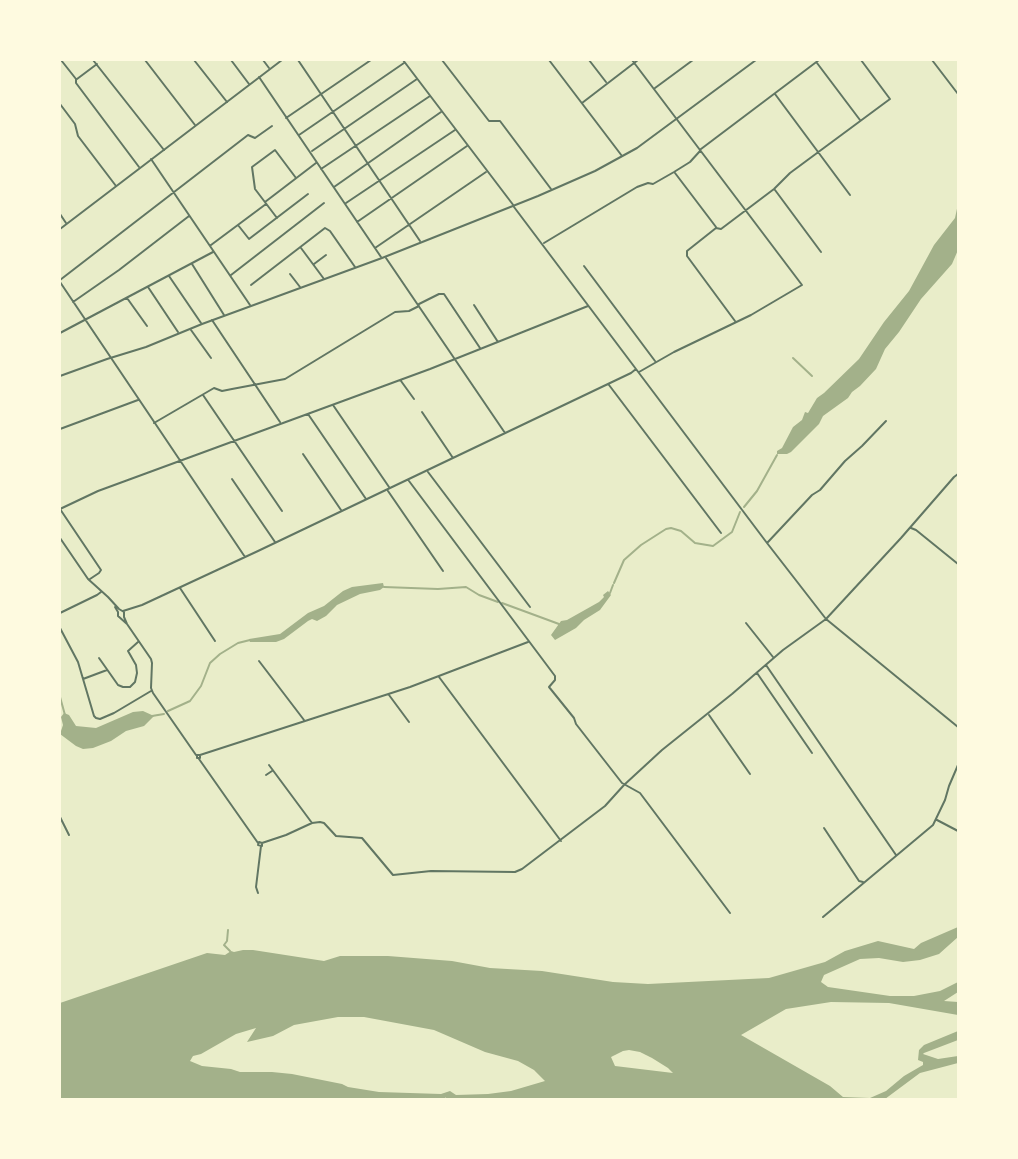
<!DOCTYPE html>
<html>
<head>
<meta charset="utf-8">
<style>
	body { margin:0 }
	#map { position:relative; width:1018px; height:1159px; overflow:hidden; background:#e9edc9; font-family:"Playfair Display",serif }
	canvas { display:block }
	.frame { position:absolute; inset:0; border:61px solid #fefae0; pointer-events:none }
</style>
</head>
<body>
<div id="map">
<canvas width="1018" height="1159"></canvas>
<div class="frame"></div>
</div>
<script>
const c = document.querySelector('canvas').getContext('2d');
c.lineJoin = 'round';
function fill(path, color) { c.fillStyle = color; c.fill(path, 'evenodd'); }
const poly = rows => new Path2D(rows.map(r => 'M' + r).join(''));
function trace(path, color, width, dash) { c.strokeStyle = color; c.lineWidth = width; c.lineCap = dash ? 'butt' : 'round'; c.setLineDash(dash || []); c.stroke(path); }
const water = poly([
	[958,204,958,250,952,264,921,299,899,332,885,349,876,369,860,386,852,392,848,398,823,416,819,424,791,452,787,454,777,454,777,451,782,448,793,427,802,420,805,412,808,413,817,398,824,393,859,359,884,322,909,291,934,245,955,218],
	[383,583,384,587,380,590,360,594,337,605,326,616,317,621,312,619,308,621,284,639,276,642,250,642,249,640,249,639,280,634,308,613,324,606,343,591,352,587],
	[608,591,611,595,600,610,584,620,576,628,555,640,551,635,561,621,567,620,599,602,604,597,603,595],
	[143,711,154,716,144,726,126,731,111,741,93,748,83,749,76,746,60,734,63,725,61,717,64,713,69,715,76,726,96,728,133,712],
	[958,927,958,937,939,954,920,960,903,962,879,958,860,959,824,975,821,982,828,987,890,996,914,996,940,991,958,982,958,992,944,1001,958,1002,958,1015,889,1003,831,1002,786,1009,741,1035,830,1086,843,1097,870,1098,886,1091,904,1076,923,1065,923,1062,918,1060,919,1050,924,1045,958,1031,958,1040,924,1053,923,1054,938,1059,958,1056,958,1063,920,1073,885,1099,446,1100,446,1097,444,1100,60,1099,60,1003,207,953,225,955,231,951,234,952,243,950,253,950,324,961,340,956,388,956,452,961,490,968,542,971,613,982,648,984,769,978,825,962,845,951,878,941,914,949,921,943],
	[338,1017,364,1017,434,1030,485,1052,518,1061,534,1070,545,1081,511,1091,488,1094,456,1095,450,1091,441,1094,379,1092,348,1087,342,1084,292,1074,272,1072,240,1072,231,1069,202,1066,190,1061,193,1056,201,1054,236,1034,256,1028,247,1042,273,1036,294,1025],
	[629,1050,640,1052,652,1058,668,1068,673,1073,615,1066,611,1057,623,1051]
]);
const stream = poly([
	[793,358,812,376],
	[744,507,757,491,777,455],
	[614,583,624,560,641,545,666,529,671,528,681,531,695,543,713,546,732,532,740,512],
	[384,587,438,589,466,587,479,595,498,602],
	[610,593,613,585],
	[502,603,559,624],
	[60,697,65,715],
	[168,711,190,701,201,686,210,663,220,654,238,643,250,640],
	[152,716,164,714],
	[228,930,227,941,224,945,230,951]
]);
const minor = poly([
	[61,60,76,79,76,83,139,167],
	[93,60,164,150],
	[145,60,195,125],
	[194,60,227,102],
	[231,60,249,84],
	[263,60,269,68],
	[298,60,420,241],
	[442,60,489,121,500,121,551,189],
	[549,60,622,156],
	[589,60,606,82],
	[632,60,802,285,751,315,674,352,639,372],
	[932,60,958,94],
	[817,63,860,120],
	[259,77,381,257],
	[77,79,97,64],
	[655,88,693,60],
	[775,94,850,195],
	[582,103,638,60],
	[60,104,75,124,78,136,116,186],
	[286,118,371,60],
	[299,135,404,63],
	[701,149,819,60],
	[312,151,417,79],
	[151,159,250,305],
	[321,169,430,96],
	[675,173,716,227],
	[334,187,441,112],
	[775,190,821,252],
	[265,202,316,163],
	[346,203,455,130],
	[514,207,767,543,826,619,958,727],
	[60,214,66,223],
	[277,218,255,189,252,167,275,150,296,178],
	[357,222,467,146],
	[238,225,249,239,308,194],
	[544,243,637,187,648,183,653,184,674,172,690,162,700,151],
	[211,245,266,204],
	[301,248,324,279],
	[375,248,486,172],
	[386,258,505,433],
	[192,264,224,315],
	[314,264,326,255],
	[584,266,655,361],
	[290,274,300,287],
	[231,275,324,203],
	[169,276,201,323],
	[60,280,248,135,255,138,272,126],
	[60,282,245,557],
	[251,285,325,228,330,231,355,267],
	[148,287,178,332],
	[127,298,147,326],
	[73,302,119,270,189,216],
	[419,304,439,294,444,294,480,348],
	[474,305,498,342],
	[212,320,280,422],
	[735,321,687,256,687,251,716,228,721,229,774,189,790,173,890,99,861,60],
	[191,330,211,358],
	[60,333,213,252],
	[401,381,414,399],
	[609,385,721,533],
	[203,395,282,511],
	[333,405,389,487],
	[422,412,453,458],
	[308,414,366,499],
	[154,423,214,388,222,391,232,389,285,379,395,312,409,311,419,306],
	[60,429,138,400],
	[303,454,341,510],
	[428,472,530,607],
	[232,479,275,542],
	[409,481,555,676,555,680,549,687,574,718,576,724,622,783,640,793,730,913],
	[388,491,443,571],
	[60,509,98,491,430,369,588,306],
	[60,509,101,570,99,573,90,579],
	[911,528,916,530,958,564],
	[60,538,88,579,108,597,119,609,124,612,124,617,127,624,151,659,152,663,151,688,153,693,196,755],
	[768,542,812,495,820,490,845,461,862,446,886,421],
	[180,588,215,641],
	[115,607,118,612,118,616,127,624],
	[123,611,142,605,258,551,631,373,636,369],
	[60,613,97,595,101,592],
	[746,623,773,657],
	[60,628,78,662,94,716,96,718,100,719,114,713,151,691],
	[99,658,118,685,123,687,130,687,135,682,137,673,136,665,128,651,138,642],
	[259,661,304,720],
	[766,665,896,855],
	[757,673,812,753],
	[439,677,561,841],
	[83,679,107,670],
	[389,695,409,722],
	[709,715,750,774],
	[197,755,200,755,200,758,197,758,197,755],
	[200,755,410,687,528,642],
	[199,759,258,843],
	[269,765,312,823],
	[266,775,272,771],
	[60,817,69,835],
	[937,820,958,831],
	[824,828,859,881,863,882],
	[259,842,262,843,262,846,258,845,259,842],
	[262,843,286,835,312,823,320,822,324,823,336,836,362,838,393,875,431,871,515,872,522,869,605,806,624,785,662,750,732,694,783,650,826,619,901,538,954,477,958,474],
	[258,893,256,887,261,846],
	[823,917,933,825,945,800,949,786,958,765]
]);
const tertiary = poly([
	[403,60,514,206],
	[60,229,282,60],
	[60,376,107,359,146,347,202,324,382,258,538,196,595,171,637,148,756,60]
]);
fill(water, '#a3b18a');
trace(stream, '#a3b18a', 2);
trace(minor, '#617663', 2);
trace(tertiary, '#617663', 2);
</script>
</body>
</html>
